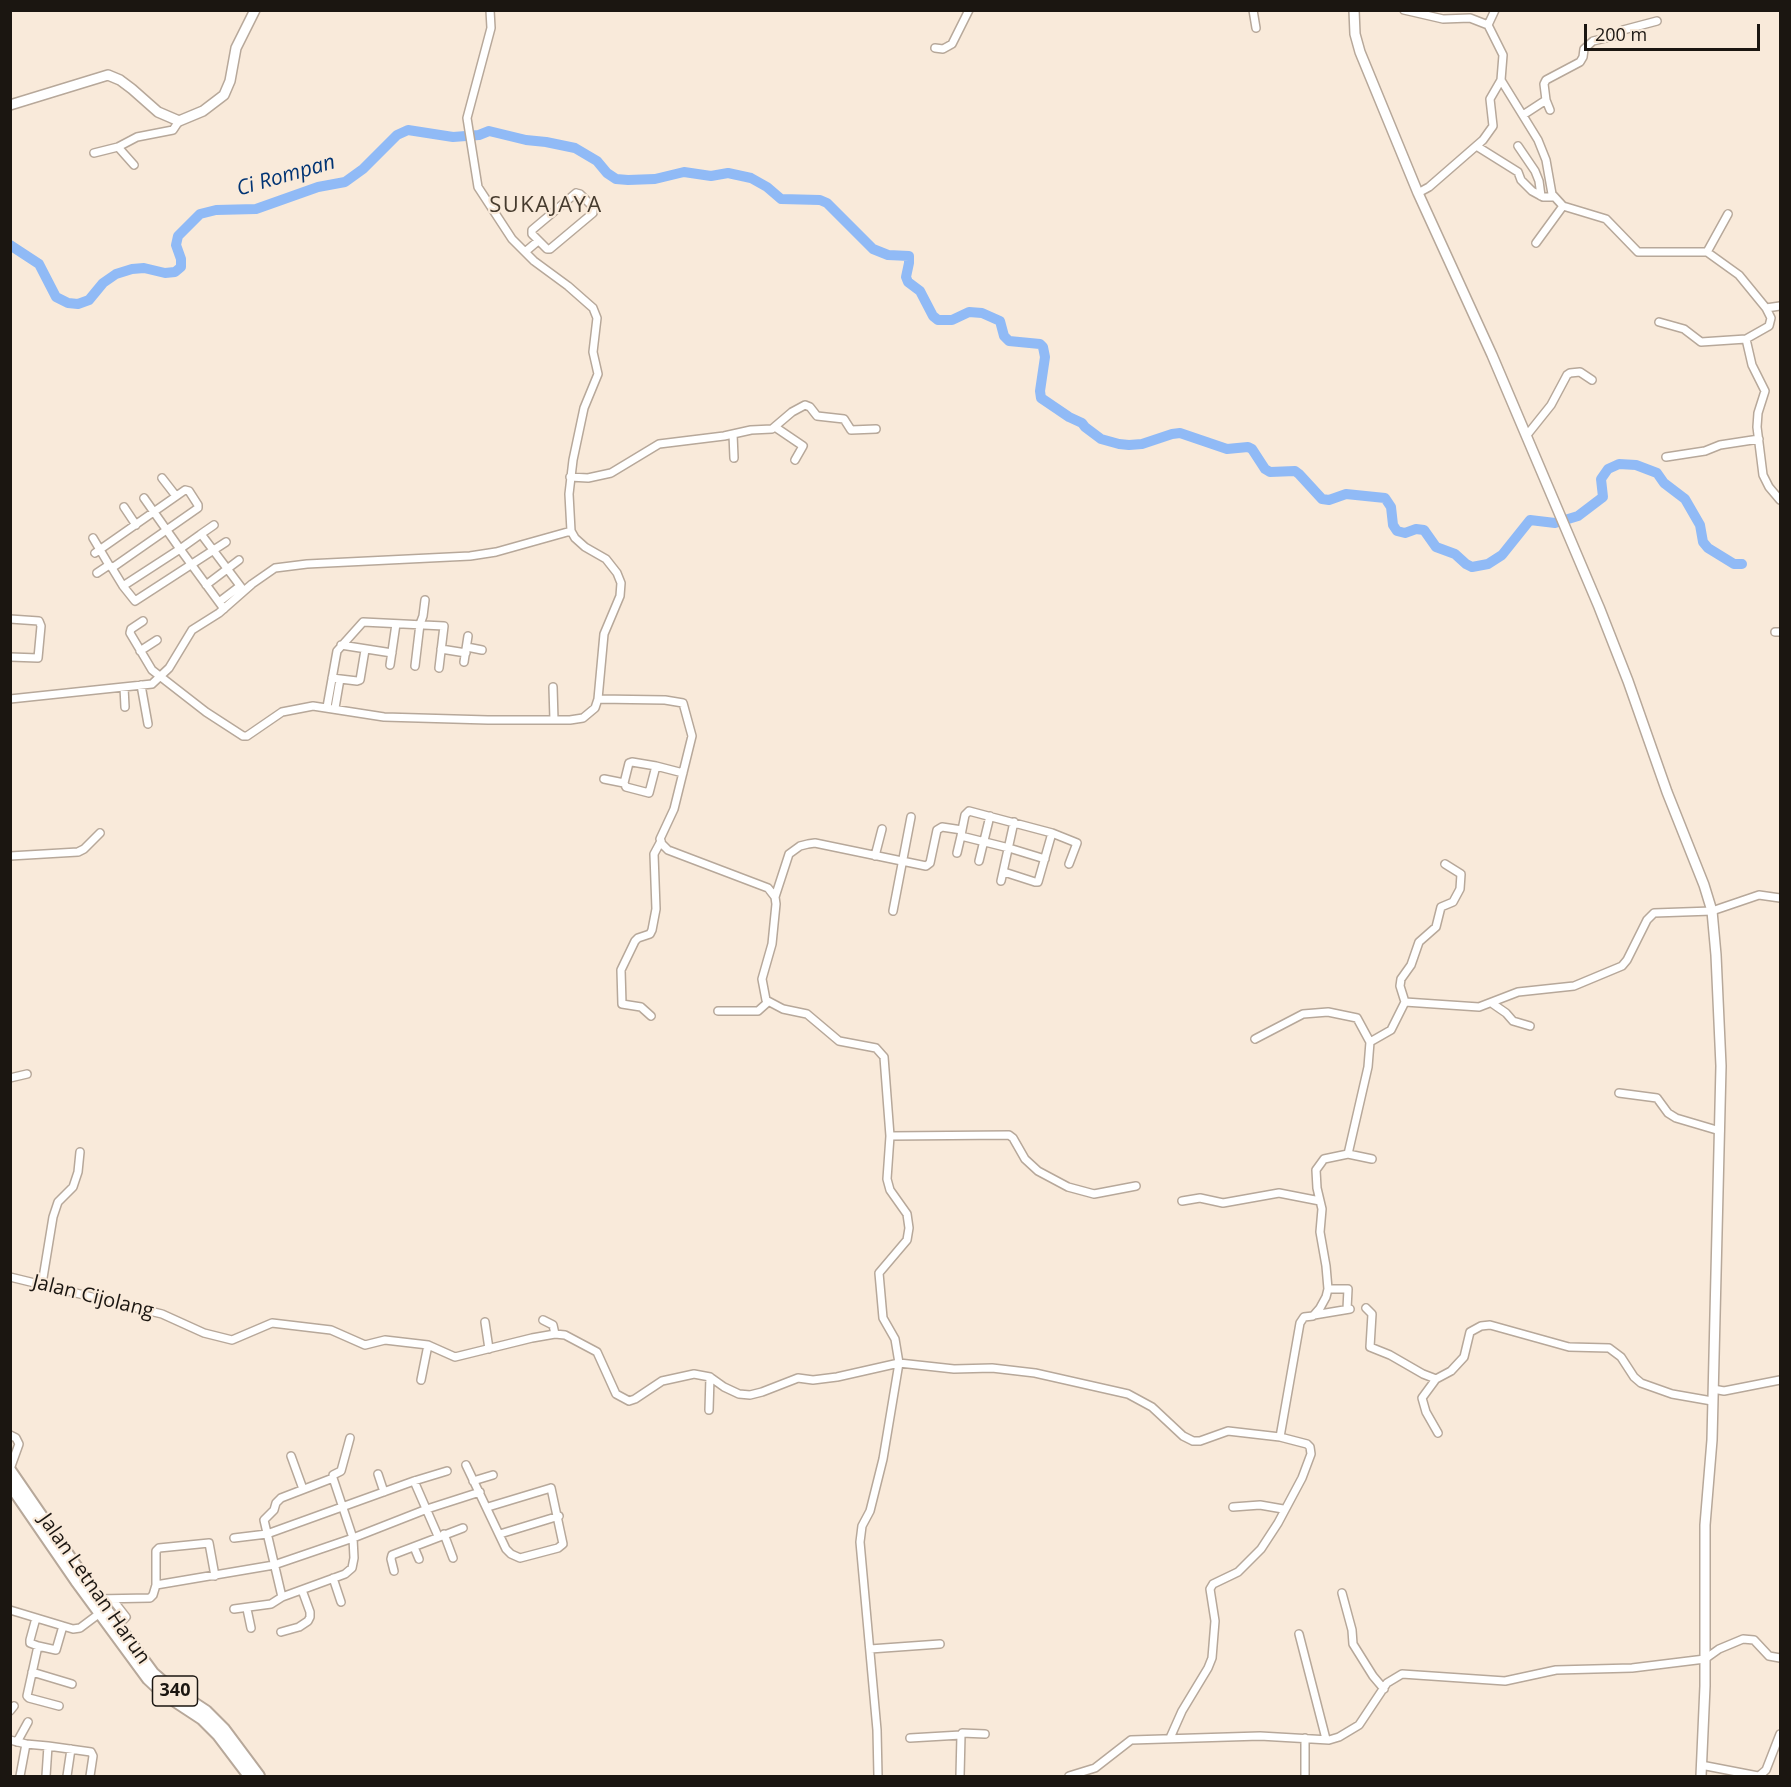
<!DOCTYPE html>
<html>
<head>
<meta charset="utf-8">
<style>
	body { margin:0 }
	#map { position:relative; width:1791px; height:1787px; overflow:hidden; background:#f9eada; font-family:"Open Sans",sans-serif }
	canvas { display:block }
	.frame { position:absolute; inset:0; border:12px solid #1b1611; pointer-events:none }
	.scale { position:absolute; left:1584px; top:24px; width:176px; height:27px; box-sizing:border-box; border:3px solid #1b1611; border-top:0; padding-left:8px; font-size:18px; line-height:21px; white-space:nowrap; color:#1b1611; -webkit-text-stroke:4px #f9eada; paint-order:stroke }
</style>
</head>
<body>
<div id="map">
<canvas width="1791" height="1787"></canvas>
<div class="frame"></div>
<div class="scale">200 m</div>
</div>
<script>
const c = document.querySelector('canvas').getContext('2d');
c.lineJoin = 'round';
const poly = rows => new Path2D(rows.map(r => 'M' + r).join(''));
function trace(path, color, width, dash) { c.strokeStyle = color; c.lineWidth = width; c.lineCap = dash ? 'butt' : 'round'; c.setLineDash(dash || []); c.stroke(path); }
function label(font, color, halo, rows, align = 'center') {
  c.font = font + ' "Open Sans",sans-serif'; c.lineWidth = 4.5; c.setLineDash([]); c.textBaseline = 'middle'; c.strokeStyle = halo; c.fillStyle = color; for (const [text, x, y, turn = 0] of rows) {
    c.save(); c.translate(x, y); c.rotate((+turn || 0) * Math.PI / 180); c.textAlign = isNaN(turn) ? turn : align; if (halo) c.strokeText(text, 0, 0); c.fillText(text, 0, 0); c.restore();
  }
}
const river = poly([
	[10,245,39,264,56,297,68,303,78,304,89,300,103,283,116,274,132,269,144,268,165,273,175,272,181,267,181,259,176,245,178,236,200,214,216,210,256,209,318,187,345,182,363,169,397,135,408,130,453,137,479,135,489,131,526,140,546,142,575,148,597,161,607,173,616,179,628,180,655,179,684,172,711,176,728,173,751,178,767,187,781,199,820,200,827,203,873,249,888,255,909,256,909,263,906,277,908,282,920,291,933,316,938,320,952,320,969,312,982,313,1000,321,1004,336,1009,341,1040,344,1043,347,1045,357,1040,391,1041,398,1069,417,1082,423,1085,427,1101,439,1119,444,1129,445,1142,444,1172,434,1180,433,1227,449,1248,447,1252,449,1265,469,1270,472,1295,471,1299,474,1322,499,1329,500,1346,494,1385,498,1391,507,1393,525,1397,531,1405,533,1416,529,1424,530,1436,547,1455,554,1466,564,1472,567,1488,564,1502,555,1530,520,1555,523,1578,516,1603,497,1601,479,1608,469,1619,464,1636,465,1657,473,1664,483,1685,499,1700,525,1703,542,1708,548,1734,564,1742,564]
]);
const street = poly([
	[1253,10,1256,28],
	[1404,10,1443,19,1470,18,1488,25,1503,55,1501,80,1538,140,1546,160,1552,194,1563,206,1606,219,1638,252,1707,252,1739,275,1766,308,1771,318,1769,326,1746,339,1752,365,1765,391,1758,413,1757,427,1763,475,1769,487,1780,500],
	[1488,25,1495,10],
	[935,48,943,49,952,44,969,10],
	[1546,100,1544,84,1546,80,1580,62,1583,57,1584,49,1593,41,1619,35,1623,30,1657,21],
	[1523,115,1546,100,1550,110],
	[1518,146,1535,171,1539,181,1541,196],
	[118,147,134,165],
	[1478,147,1518,172,1521,180,1532,191,1543,197,1554,197],
	[94,153,118,147,137,137,173,130,179,121],
	[576,193,580,194,592,206,593,213,550,249,547,249,532,234,532,230,576,193],
	[1418,193,1429,187,1483,140,1493,126,1490,99,1501,80],
	[1536,243,1563,206],
	[525,252,538,241],
	[1707,252,1728,214],
	[1766,308,1780,306],
	[1659,322,1684,329,1701,342,1746,339],
	[775,427,803,446,795,460],
	[733,434,734,458],
	[1527,435,1551,405,1567,375,1570,373,1580,372,1592,380],
	[1666,457,1705,451,1720,445,1759,439],
	[570,477,588,478,611,473,659,444,724,436,751,430,772,429,792,412,805,405,810,407,817,416,844,419,851,430,876,429],
	[162,478,176,496],
	[144,498,180,549,123,586,135,601,226,542],
	[124,507,136,525],
	[201,534,214,525],
	[93,538,109,565],
	[95,553,185,490,189,491,198,505,198,508,112,568,109,565,97,573],
	[112,568,123,586],
	[206,585,239,560],
	[219,602,240,586],
	[224,609,180,549,201,534,244,591],
	[10,619,39,621,41,626,38,658,10,657],
	[143,621,131,629,130,633,152,670,206,712,243,736,247,736,282,712,313,706,384,717,488,720,570,720,583,718,595,708,598,699,604,634,620,596,621,583,617,573,606,559,585,547,575,538,571,531,569,494,573,460,584,408,598,374,593,352,597,318,593,308,568,286,534,261,512,239,478,187,467,118,491,28,490,10],
	[1775,632,1780,632],
	[341,645,392,653],
	[467,647,482,650],
	[441,649,466,653],
	[140,651,157,640],
	[464,662,468,636],
	[390,665,396,624],
	[415,666,420,624,423,616,425,600],
	[332,678,357,681,360,680,365,650],
	[141,685,148,724],
	[124,687,125,707],
	[553,687,554,720],
	[10,699,152,684,169,668,192,630,219,613,252,584,275,568,307,564,470,556,496,552,571,531],
	[598,699,665,700,683,703,692,736,674,809,660,839,662,844,668,850,768,888,775,897,776,904,772,944,762,979,766,1000,783,1009,807,1014,839,1041,876,1048,884,1057,890,1136,887,1179,890,1190,907,1214,909,1228,907,1240,879,1273,883,1318,895,1339,899,1363,883,1459,870,1511,862,1526,860,1542,877,1730,878,1776],
	[327,707,337,651,363,622,444,626,439,668],
	[335,708,340,679],
	[604,779,624,783,629,763,632,762,656,766,683,773],
	[624,783,626,787,649,793,656,766],
	[962,830,965,815,969,811,1052,833,1077,843,1069,864],
	[957,853,961,836],
	[10,856,78,852,84,849,100,833],
	[875,856,882,829],
	[979,861,990,816],
	[1445,864,1461,874,1460,889,1453,902,1441,907,1436,927,1419,942,1411,965,1401,979,1400,986,1405,1002,1479,1007,1518,992,1574,986,1622,966,1627,960,1647,920,1654,913,1712,911,1759,895,1780,898],
	[1004,872,1035,882,1038,882,1052,833],
	[1001,881,1014,822],
	[775,897,789,854,800,846,808,844,815,843,926,866,930,863,937,830,942,827,962,830,961,836,1009,848,1045,859],
	[893,911,911,817],
	[1493,1004,1506,1013,1513,1021,1530,1026],
	[718,1011,758,1011,768,1002],
	[651,1016,641,1007,622,1004,621,970,635,941,638,938,650,934,652,930,656,909,654,854,661,841],
	[1255,1039,1303,1014,1328,1012,1357,1018,1370,1042],
	[10,1078,27,1074],
	[1619,1093,1657,1098,1668,1113,1676,1118,1720,1131],
	[890,1136,1009,1135,1013,1138,1025,1159,1038,1171,1068,1187,1094,1194,1136,1186],
	[1348,1154,1372,1159],
	[1182,1201,1200,1198,1223,1203,1279,1193,1320,1201],
	[10,1277,162,1314,204,1333,232,1340,272,1323,331,1330,365,1345,385,1340,428,1345,455,1357,532,1338,555,1334,565,1335,597,1352,616,1394,629,1401,635,1399,662,1381,694,1374,710,1377,724,1387,739,1394,750,1395,762,1392,798,1378,813,1380,837,1377,899,1363,954,1369,992,1368,1035,1373,1128,1394,1152,1407,1183,1436,1193,1441,1200,1441,1228,1431,1280,1437],
	[42,1284,53,1217,58,1202,73,1187,78,1172,80,1152],
	[1328,1289,1348,1289,1347,1309],
	[1366,1308,1372,1314,1370,1347,1390,1355,1423,1374,1436,1379],
	[1314,1315,1350,1309],
	[543,1320,553,1325,555,1334],
	[485,1322,489,1349],
	[421,1380,428,1345],
	[1713,1389,1724,1391,1780,1380],
	[709,1410,710,1377],
	[1438,1433,1426,1412,1422,1398,1436,1379,1451,1371,1464,1357,1470,1332,1481,1326,1490,1325,1569,1347,1609,1348,1621,1357,1634,1377,1641,1383,1672,1394,1712,1401],
	[10,1435,16,1438,19,1444,10,1469],
	[291,1456,303,1489],
	[466,1465,506,1549,511,1554,520,1558,558,1548,563,1544,551,1488,488,1507],
	[378,1474,384,1492],
	[414,1481,438,1536],
	[473,1481,493,1475],
	[1233,1507,1260,1505,1283,1509],
	[444,1534,453,1558],
	[500,1534,559,1516],
	[234,1538,267,1534,414,1481,447,1471],
	[414,1547,419,1559],
	[394,1571,391,1559,392,1555,463,1528],
	[333,1578,341,1602],
	[156,1585,156,1551,159,1548,209,1543,215,1576],
	[1342,1593,1352,1630,1353,1644,1373,1676,1384,1689],
	[282,1597,264,1520,274,1510,276,1503,281,1498,333,1478,333,1475,341,1471,350,1438],
	[96,1599,150,1598,153,1595,156,1585,274,1565,353,1538,427,1509,480,1492],
	[112,1599,126,1617,118,1625],
	[234,1609,271,1604,282,1597,345,1574,352,1568,354,1558,353,1538,333,1478],
	[247,1609,251,1628],
	[10,1610,63,1626],
	[36,1618,30,1640,30,1643,38,1646],
	[281,1632,299,1627,308,1621,310,1617,310,1612,302,1590],
	[1299,1634,1326,1739],
	[870,1649,940,1644],
	[32,1672,72,1684],
	[59,1706,29,1698,27,1696,38,1646,56,1650,63,1626,73,1629,80,1628,100,1613],
	[10,1711,14,1706],
	[910,1738,961,1735,962,1733,985,1734],
	[1170,1738,1182,1711,1208,1668,1212,1658,1215,1621,1210,1589,1213,1584,1238,1572,1261,1549,1278,1523,1302,1478,1311,1454,1310,1447,1307,1444,1280,1437,1300,1323,1304,1317,1313,1316,1320,1308,1326,1297,1328,1289,1326,1266,1320,1232,1322,1209,1317,1188,1316,1170,1324,1159,1348,1154,1368,1067,1370,1042,1391,1030,1405,1002],
	[1305,1738,1305,1776],
	[10,1740,26,1744,20,1776],
	[17,1742,28,1722],
	[26,1744,48,1746,46,1776],
	[48,1746,91,1752,93,1756,90,1776],
	[1701,1765,1758,1776],
	[67,1776,71,1749],
	[960,1776,961,1735],
	[1069,1776,1095,1768,1131,1740,1260,1736,1329,1740,1339,1737,1359,1725,1387,1683,1402,1674,1505,1681,1556,1670,1632,1668,1705,1659,1719,1649,1743,1639,1754,1640,1769,1656,1780,1658],
	[1759,1776,1766,1770,1780,1734]
]);
const secondary = poly([
	[1354,10,1355,34,1360,52,1418,193,1492,355,1599,607,1628,681,1667,792,1704,885,1712,911,1716,955,1721,1066,1712,1440,1705,1525,1705,1686,1701,1776],
	[10,105,108,75,120,80,132,89,158,112,179,121,203,111,224,95,230,81,236,48,255,10]
]);
const primary = poly([
	[10,1470,98,1598,153,1673,168,1686,206,1711,224,1729,259,1776],
	[10,1485,76,1581,148,1679,164,1694,202,1719,218,1735,249,1776]
]);
const shields = [
	[175,1691,45]
];
const shieldNames = [
	["340",175,1691]
];
const streetNames = [
	["Jalan Cijolang",93,1297,14],
	["Jalan Letnan Harun",94,1589,55]
];
const waterNames = [
	["Ci Rompan",286,176,-16]
];
const quarterNames = [
	["SUKAJAYA",546,206]
];
trace(river, '#90baf6', 10);
trace(street, '#b7a89a', 10);
trace(secondary, '#b7a89a', 12);
trace(primary, '#b7a89a', 14);
trace(street, '#fff', 7);
trace(secondary, '#fff', 9);
trace(primary, '#fff', 10);
for (const [x, y, w] of shields) { const box = new Path2D(); box.roundRect(x - w / 2, y - 15, w, 30, 4.5); c.fillStyle = '#f9eada'; c.fill(box); trace(box, '#1b1611', 1.5); }
label('bold 18px', '#1b1611', null, shieldNames);
label('20px', '#1b1611', '#f9eada', streetNames);
label('italic 21px', '#013474', '#f9eada', waterNames);
c.letterSpacing = '1.5px';
label('22px', '#463b2e', '#f9eada', quarterNames);
c.letterSpacing = '0px';
</script>
</body>
</html>
